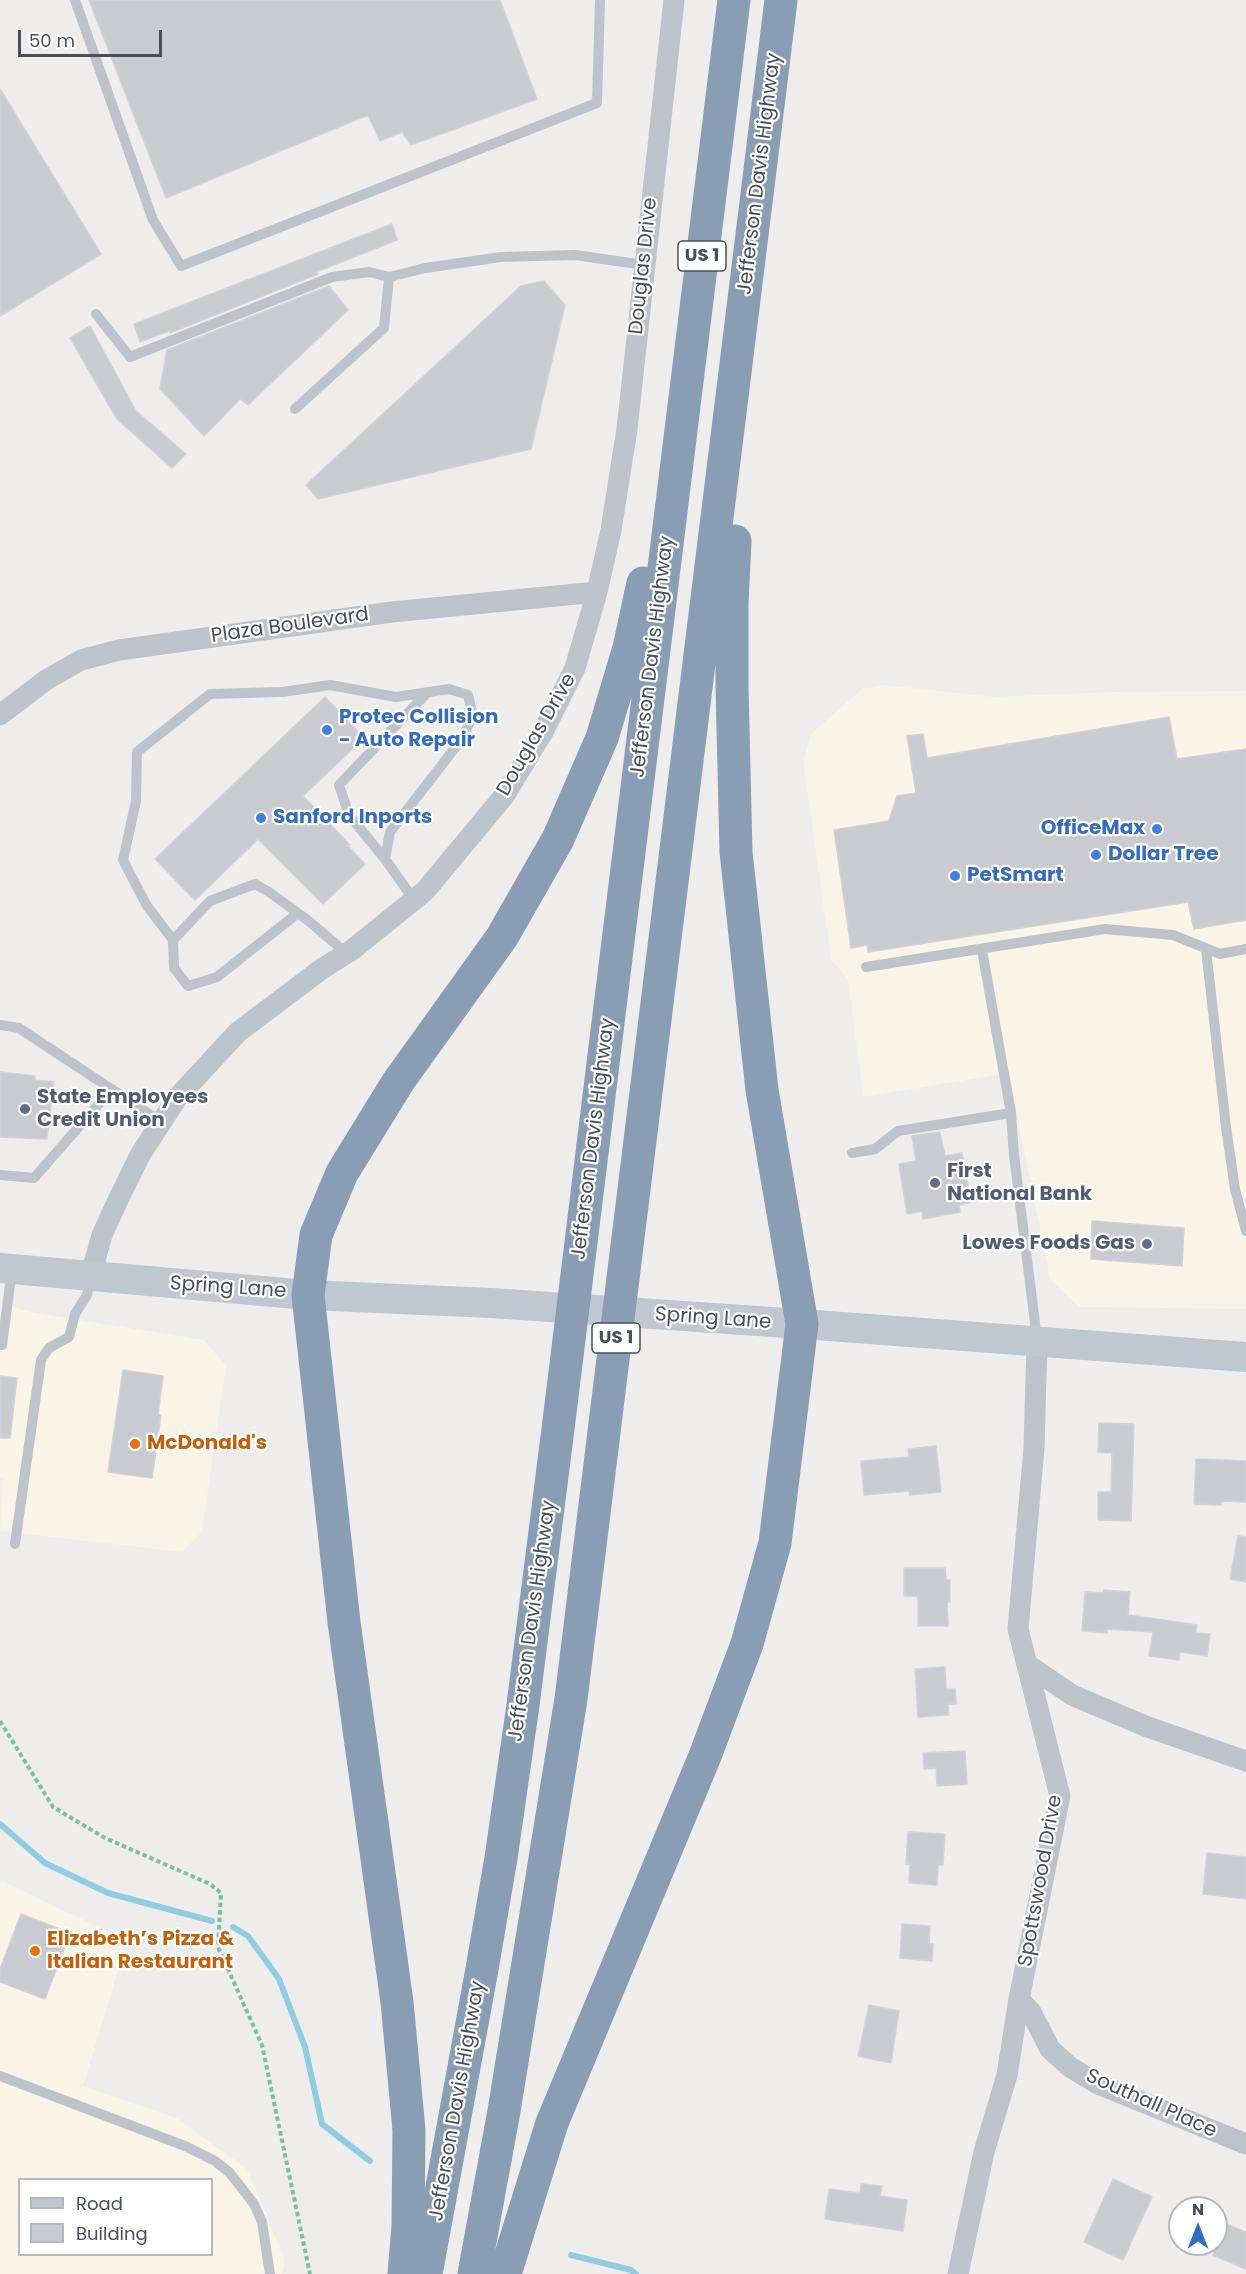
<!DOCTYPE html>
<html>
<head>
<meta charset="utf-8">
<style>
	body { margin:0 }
	#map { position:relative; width:1246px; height:2274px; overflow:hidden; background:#efecec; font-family:Poppins,sans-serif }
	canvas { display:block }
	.legend { position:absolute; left:18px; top:2178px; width:195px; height:78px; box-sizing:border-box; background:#fff; border:2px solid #b5b9bc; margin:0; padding:8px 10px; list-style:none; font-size:18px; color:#474f57 }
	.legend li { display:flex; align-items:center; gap:12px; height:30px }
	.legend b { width:30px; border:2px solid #b5b9bc }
	.north { position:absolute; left:1168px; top:2196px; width:60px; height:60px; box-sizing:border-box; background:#fff; border:2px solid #b5b9bc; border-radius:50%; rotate:0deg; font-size:16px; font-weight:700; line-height:24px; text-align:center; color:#474f57 }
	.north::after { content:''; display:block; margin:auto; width:21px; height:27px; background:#2e6cc6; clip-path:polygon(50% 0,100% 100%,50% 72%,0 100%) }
	.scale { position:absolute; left:18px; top:30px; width:144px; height:27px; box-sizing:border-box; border:3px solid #474f57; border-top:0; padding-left:8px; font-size:18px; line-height:21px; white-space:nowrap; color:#474f57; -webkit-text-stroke:4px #fff; paint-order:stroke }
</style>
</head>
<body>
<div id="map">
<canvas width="1246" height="2274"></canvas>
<ul class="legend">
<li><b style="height:8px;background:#bfc7d1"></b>Road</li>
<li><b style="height:16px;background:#cacbd0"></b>Building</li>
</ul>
<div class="north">N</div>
<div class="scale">50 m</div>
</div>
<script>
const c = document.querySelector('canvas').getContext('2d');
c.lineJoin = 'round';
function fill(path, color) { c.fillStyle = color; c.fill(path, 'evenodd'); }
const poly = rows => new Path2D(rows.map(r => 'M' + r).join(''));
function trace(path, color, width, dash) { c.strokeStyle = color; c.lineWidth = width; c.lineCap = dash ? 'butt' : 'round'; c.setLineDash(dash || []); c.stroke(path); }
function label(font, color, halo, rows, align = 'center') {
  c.font = font + ' Poppins,sans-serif'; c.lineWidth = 4.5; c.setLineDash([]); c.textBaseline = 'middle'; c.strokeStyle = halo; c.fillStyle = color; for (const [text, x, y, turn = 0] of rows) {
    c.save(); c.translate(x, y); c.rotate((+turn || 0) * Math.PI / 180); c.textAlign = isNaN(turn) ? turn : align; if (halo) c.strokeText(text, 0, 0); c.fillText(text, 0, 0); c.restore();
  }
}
const commercial = poly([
	[884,685,994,697,1113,692,1246,691,1246,1309,1079,1307,1050,1279,1009,1073,863,1097,848,979,831,959,803,761,812,733,862,689],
	[0,1303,30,1312,204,1340,226,1366,202,1532,182,1552,0,1531,3,1479,0,1478],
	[2,1881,127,1941,83,2086,176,2118,247,2169,285,2260,282,2274,0,2274,0,1884],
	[20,2180,212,2180,212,2254,20,2254]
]);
const stream = poly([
	[0,1824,45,1863,108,1893,212,1921],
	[233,1927,248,1936,279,1979,305,2047,322,2124,370,2161],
	[571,2255,631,2270,636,2274]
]);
const building = poly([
	[89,0,500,0,537,99,411,145,402,132,380,141,368,115,166,198,89,0],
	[0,89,101,254,0,316,0,89],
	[392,224,397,240,316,272,318,274,170,333,171,330,140,342,134,324,392,224],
	[544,281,565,305,531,449,318,499,306,485,521,286,544,281],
	[329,286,348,310,248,405,240,399,204,436,160,389,167,350,329,286],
	[90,326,136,411,186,454,172,468,117,419,70,338,90,326],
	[325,697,364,738,303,796,350,845,348,846,365,864,323,904,258,839,195,900,155,859,325,697],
	[1169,717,1177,759,1246,749,1246,920,1194,929,1188,902,868,952,867,945,851,948,834,830,889,821,897,796,916,793,907,736,923,734,927,758,1169,717],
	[0,1072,35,1076,35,1080,54,1082,47,1139,0,1137,0,1072],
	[940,1132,945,1156,962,1153,971,1202,959,1205,960,1212,923,1219,922,1211,907,1214,899,1164,916,1161,912,1136,940,1132],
	[1092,1221,1184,1228,1182,1266,1091,1259,1092,1221],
	[123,1370,163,1376,158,1415,161,1415,152,1478,108,1472,123,1370],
	[0,1376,17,1378,10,1438,0,1438,0,1376],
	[1099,1423,1134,1424,1131,1521,1098,1520,1098,1492,1111,1492,1112,1453,1098,1452,1099,1423],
	[936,1446,941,1492,910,1495,909,1491,864,1495,861,1461,909,1457,908,1449,936,1446],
	[1196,1459,1246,1461,1246,1502,1221,1501,1221,1505,1194,1504,1196,1459],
	[1238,1536,1246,1537,1246,1582,1230,1579,1238,1536],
	[904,1568,945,1568,946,1580,950,1580,950,1602,947,1602,948,1626,918,1626,918,1596,904,1596,904,1568],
	[1104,1590,1130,1592,1128,1615,1197,1625,1196,1633,1210,1634,1207,1656,1180,1652,1179,1660,1149,1656,1153,1632,1107,1629,1107,1633,1082,1631,1085,1592,1104,1593,1104,1590],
	[945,1667,946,1689,955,1689,956,1704,948,1704,949,1715,918,1717,915,1669,945,1667],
	[965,1751,967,1784,937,1786,936,1768,924,1769,923,1753,965,1751],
	[908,1832,945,1834,943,1865,938,1864,937,1885,909,1883,910,1864,906,1864,908,1832],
	[1207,1853,1246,1857,1246,1899,1203,1894,1207,1853],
	[21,1914,70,1933,45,1999,0,1982,0,1969,21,1914],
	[902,1924,930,1926,929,1944,933,1944,932,1961,900,1958,902,1924],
	[869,2005,899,2011,891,2063,858,2056,869,2005],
	[1113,2179,1152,2197,1123,2260,1084,2242,1113,2179],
	[861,2184,882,2186,880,2196,907,2200,903,2231,825,2219,829,2189,860,2193,861,2184],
	[1226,2224,1246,2232,1246,2269,1213,2255,1226,2224]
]);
const path = poly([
	[0,1721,53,1807,105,1838,210,1884,221,1893,218,1947,262,2045,310,2274]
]);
const lane = poly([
	[75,0,153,220,181,266,597,103,600,0],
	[96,314,130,357,332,277,369,272,389,277],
	[295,409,384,328,389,277,425,268,501,257,575,255,644,265],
	[385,859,349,815,339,785,427,693],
	[298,913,217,977,188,986,174,968,173,940,210,901,255,884,269,892,298,913,310,922,346,953],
	[173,940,147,906,123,860,136,801,137,752,210,694,282,692,330,685,396,697,449,689,468,695,473,716,461,740,390,832,385,859,414,900],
	[1206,949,1226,1127,1235,1189,1246,1231],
	[982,950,1011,1113,1014,1155,1037,1339],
	[866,967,1105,929,1173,935,1220,954,1246,949],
	[0,1025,19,1028,161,1122],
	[852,1153,875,1149,898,1131,1011,1113],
	[0,1175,34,1178,112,1089],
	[0,1345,2,1345,12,1270],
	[15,1544,41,1360,49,1348,69,1337,75,1314,87,1295,90,1278],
	[0,2076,185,2146,215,2161,230,2173,254,2204,262,2222,270,2274]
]);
const street = poly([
	[0,715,46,680,81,660,119,650,392,612,597,592],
	[90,1278,102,1235,118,1200,140,1155,177,1098,238,1032,323,968,352,950,425,891,504,796,543,732,575,668,597,592,611,530,627,429,674,0],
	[1028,1665,1072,1695,1145,1726,1246,1761],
	[1019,1999,1031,2012,1050,2049,1070,2067,1098,2084,1246,2144],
	[958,2274,984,2152,1007,2075,1019,1999,1060,1796,1018,1629,1034,1448,1037,1342]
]);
const secondary = poly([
	[0,1268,308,1295,491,1303,802,1324,1246,1357]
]);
const highway = poly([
	[404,2274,408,2226,409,2130,397,2002,344,1622,308,1295,316,1235,342,1173,398,1082,502,937,558,839,602,738,629,648,643,583],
	[426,2274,482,1969,501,1858,523,1705,558,1429,734,0],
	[474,2274,504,2111,571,1699,781,0],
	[505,2274,552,2123,705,1756,747,1644,775,1543,802,1324,762,1090,736,852,732,687,732,604,735,541]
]);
const markers = [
	[327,730,6,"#3f7fe0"],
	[261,818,6,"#3f7fe0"],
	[1157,829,6,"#3f7fe0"],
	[1096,855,6,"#3f7fe0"],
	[955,876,6,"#3f7fe0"],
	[25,1109,6,"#5c6f8a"],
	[935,1183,6,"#5c6f8a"],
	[1147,1244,6,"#5c6f8a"],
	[135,1444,6,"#e8710a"],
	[35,1951,6,"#e8710a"]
];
const shields = [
	[702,256,48],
	[616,1338,48]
];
const shieldNames = [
	["US 1",702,256],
	["US 1",616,1338]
];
const streetNames = [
	["Jefferson Davis Highway",760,174,-83],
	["Douglas Drive",644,266,-84],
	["Plaza Boulevard",290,626,-8],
	["Jefferson Davis Highway",653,657,-83],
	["Douglas Drive",537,735,-60],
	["Jefferson Davis Highway",594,1139,-83],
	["Spring Lane",228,1288,4],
	["Spring Lane",713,1319,4],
	["Jefferson Davis Highway",533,1621,-82],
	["Spottswood Drive",1041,1881,-80],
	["Jefferson Davis Highway",458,2101,-80],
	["Southall Place",1151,2104,24]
];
const shopNames = [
	["Protec Collision",339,718],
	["- Auto Repair",339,741],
	["Sanford Inports",273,818],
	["OfficeMax",1145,829,"right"],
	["Dollar Tree",1108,855],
	["PetSmart",967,876]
];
const serviceNames = [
	["State Employees",37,1098],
	["Credit Union",37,1121],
	["First",947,1172],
	["National Bank",947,1195],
	["Lowes Foods Gas",1135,1244,"right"]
];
const foodNames = [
	["McDonald's",147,1444],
	["Elizabeth’s Pizza &",47,1940],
	["Italian Restaurant",47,1963]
];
fill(commercial, '#f9f4e6');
trace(stream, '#91cde0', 6);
fill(building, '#cacbd0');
trace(building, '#d1d2d7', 1.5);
trace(path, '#7bc1a1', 4, [4.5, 3]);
trace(lane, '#bcc3ca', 10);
trace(street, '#bcc3ca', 21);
trace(secondary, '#bfc7d1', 30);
trace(highway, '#899db5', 33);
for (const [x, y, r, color] of markers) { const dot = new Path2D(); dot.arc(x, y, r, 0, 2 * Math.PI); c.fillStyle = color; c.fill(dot); trace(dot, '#fff', 2); }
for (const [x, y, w] of shields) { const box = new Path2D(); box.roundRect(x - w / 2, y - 15, w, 30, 4.5); c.fillStyle = '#fff'; c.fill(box); trace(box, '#474f57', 1.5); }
label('bold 18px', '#474f57', null, shieldNames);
label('20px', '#474f57', '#fff', streetNames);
label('bold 20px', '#366cbe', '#fff', shopNames, 'left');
label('bold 20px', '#4e5e75', '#fff', serviceNames, 'left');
label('bold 20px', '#c56008', '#fff', foodNames, 'left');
</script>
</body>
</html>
